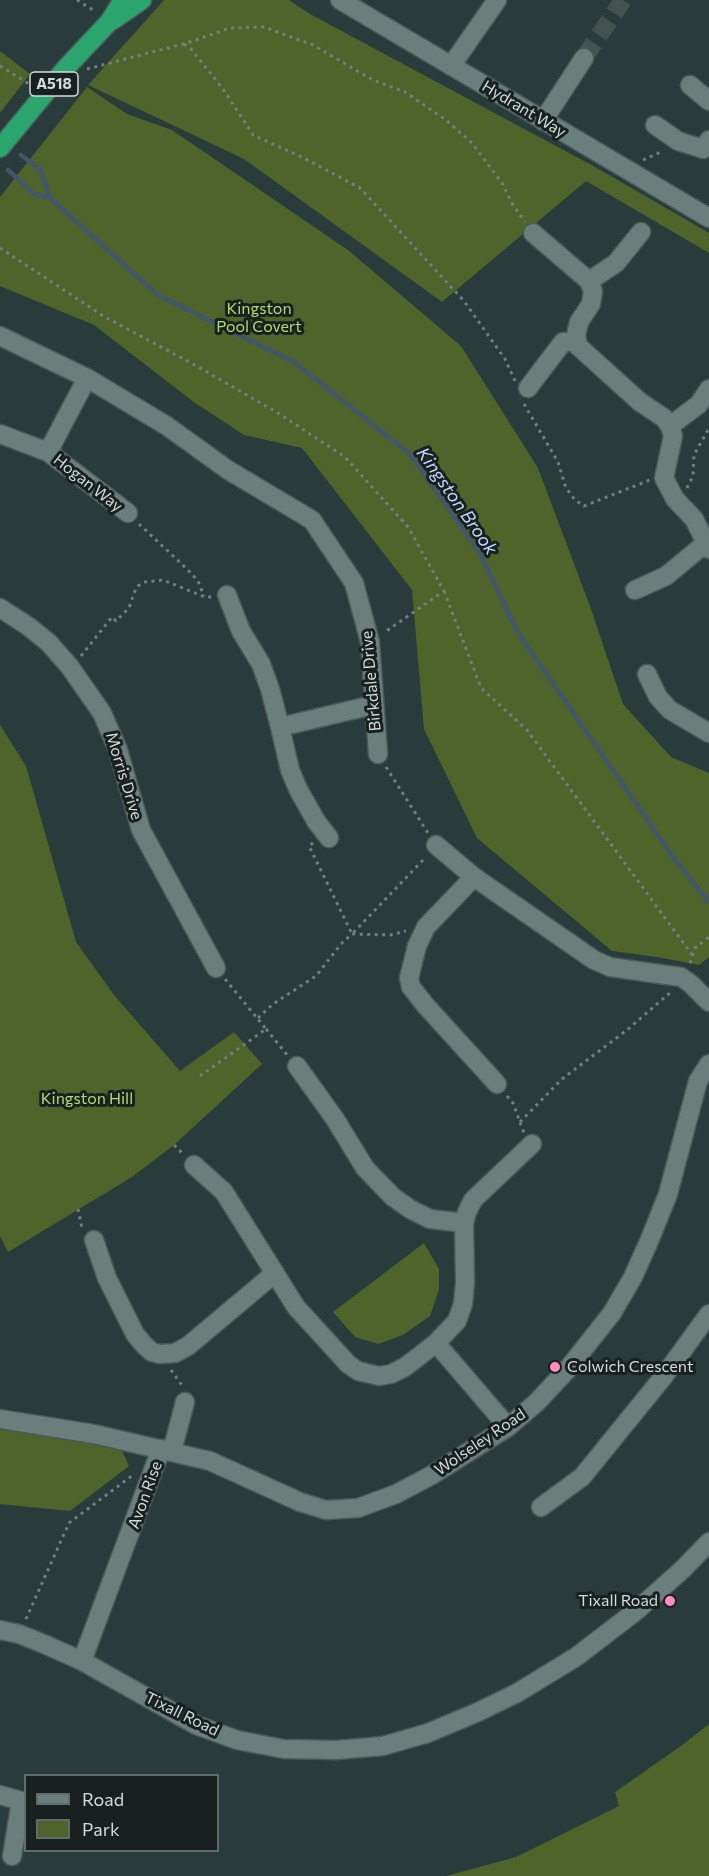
<!DOCTYPE html>
<html>
<head>
<meta charset="utf-8">
<style>
	body { margin:0 }
	#map { position:relative; width:709px; height:1876px; overflow:hidden; background:#293b3a; font-family:Commissioner,sans-serif }
	canvas { display:block }
	.legend { position:absolute; left:24px; top:1774px; width:195px; height:78px; box-sizing:border-box; background:#182020; border:2px solid #626b6b; margin:0; padding:8px 10px; list-style:none; font-size:18px; color:#d1dcdb }
	.legend li { display:flex; align-items:center; gap:12px; height:30px }
	.legend b { width:30px; border:2px solid #626b6b }
</style>
</head>
<body>
<div id="map">
<canvas width="709" height="1876"></canvas>
<ul class="legend">
<li><b style="height:8px;background:#6a7e7c"></b>Road</li>
<li><b style="height:16px;background:#4f642a"></b>Park</li>
</ul>
</div>
<script>
const c = document.querySelector('canvas').getContext('2d');
c.lineJoin = 'round';
function fill(path, color) { c.fillStyle = color; c.fill(path, 'evenodd'); }
const poly = rows => new Path2D(rows.map(r => 'M' + r).join(''));
function trace(path, color, width, dash) { c.strokeStyle = color; c.lineWidth = width; c.lineCap = dash ? 'butt' : 'round'; c.setLineDash(dash || []); c.stroke(path); }
function label(font, color, halo, rows, align = 'center') {
  c.font = font + ' Commissioner,sans-serif'; c.lineWidth = 6; c.setLineDash([]); c.textBaseline = 'middle'; c.strokeStyle = halo; c.fillStyle = color; for (const [text, x, y, turn = 0] of rows) {
    c.save(); c.translate(x, y); c.rotate((+turn || 0) * Math.PI / 180); c.textAlign = isNaN(turn) ? turn : align; if (halo) c.strokeText(text, 0, 0); c.fillText(text, 0, 0); c.restore();
  }
}
const green = poly([
	[164,0,289,0,310,14,597,168,709,233,709,253,586,181,442,302,244,159,88,85],
	[0,51,30,74,0,113],
	[87,87,127,114,172,130,348,250,461,346,538,468,591,609,623,704,671,757,709,773,709,957,699,965,657,957,612,951,477,838,424,729,412,590,302,448,244,435,195,403,94,325,0,286,0,197],
	[0,725,26,766,76,942,114,995,180,1071,234,1032,262,1064,174,1145,132,1177,8,1252,0,1236],
	[424,1243,439,1269,439,1289,430,1316,403,1335,378,1344,355,1337,333,1312],
	[0,1427,119,1445,129,1466,70,1511,0,1504],
	[709,1724,709,1876,446,1876,516,1857,619,1806,615,1792,681,1746]
]);
const stream = poly([
	[21,155,40,169,50,198,158,295,294,362,410,454,479,552,518,633,673,857,709,902],
	[8,170,34,194,50,198]
]);
const minorTunnel = poly([
	[584,58,623,0]
]);
const path = poly([
	[77,0,96,12],
	[184,44,191,49,223,89,253,135,302,157,360,188,464,301,505,359,515,381],
	[0,66,31,85],
	[87,69,187,43,230,28,264,27,313,45,373,80,405,92,446,120,472,143,502,183,513,205,525,222],
	[643,160,663,151],
	[0,248,105,317,193,364,278,413,345,457,408,527,444,591,385,632],
	[524,404,558,462,566,488,575,500,584,506,650,480],
	[687,488,693,476,694,455,709,428],
	[139,524,187,569,198,581,204,596],
	[444,591,481,688,527,730,693,956],
	[81,656,112,617,116,621,129,608,134,593,138,586,144,582,163,580,205,597,213,597],
	[386,767,428,833],
	[313,843,309,846,352,934,426,857],
	[690,963,695,948,709,937],
	[258,1018,273,1004,316,976,341,944,352,934,390,935,406,931],
	[266,1029,288,1056],
	[200,1076,266,1029,225,979],
	[507,1096,513,1103,524,1133],
	[520,1122,562,1079,627,1030,671,992],
	[174,1145,184,1155],
	[78,1209,82,1228],
	[171,1370,183,1387],
	[26,1619,69,1523,133,1475]
]);
const minor = poly([
	[340,0,709,218],
	[451,66,497,0],
	[690,85,709,101],
	[543,121,584,58],
	[655,125,678,141,703,149,709,140],
	[533,233,589,281,593,291,591,304,579,322,576,335,578,346,640,402,664,418,670,426,673,436,664,478,675,499,694,519,709,549],
	[589,281,616,263,641,232],
	[0,336,87,378,167,426,228,470,312,520,354,583,370,642,378,754],
	[528,388,563,342,577,342],
	[670,426,699,404,709,389],
	[0,434,48,452,87,378],
	[48,452,128,513],
	[635,590,666,576,707,542],
	[227,595,241,631,261,664,270,689,280,727,373,705],
	[0,608,28,626,49,643,70,667,102,713,118,750,141,830,216,968],
	[647,674,658,697,670,710,709,733],
	[280,727,290,770,298,789,316,821,329,838],
	[436,845,474,877,594,960,610,967,681,977,691,984,709,1002],
	[474,877,426,927,417,946,409,978,411,987,426,1006,497,1084],
	[297,1066,335,1119,365,1168,393,1197,410,1209,430,1219,464,1223],
	[194,1165,224,1192,296,1307,348,1364,358,1371,379,1376,391,1374,405,1367,436,1343,457,1321,463,1304,465,1283,464,1223,467,1212,473,1200,532,1144],
	[94,1240,107,1278,135,1334,144,1345,152,1352,160,1354,175,1353,188,1346,275,1273],
	[436,1343,508,1427],
	[0,1419,94,1434,210,1461,300,1502,326,1510,358,1508,396,1494,432,1475,508,1427,536,1403,567,1370,612,1313,633,1277,650,1239,668,1194,698,1081,709,1064],
	[172,1451,185,1402],
	[541,1507,582,1477,664,1376,709,1314],
	[0,1630,19,1634,44,1644,82,1661,196,1725,237,1740,284,1749,337,1750,383,1746,428,1733,478,1712,517,1693,576,1657,636,1611,683,1569,709,1542],
	[82,1661,161,1449],
	[0,1795,21,1801,12,1856]
]);
const highway = poly([
	[113,20,142,0],
	[0,148,65,69,109,22,123,0]
]);
const markers = [
	[555,1367,6,"#fe8ebd"],
	[670,1601,6,"#fe8ebd"]
];
const shields = [
	[54,84,48]
];
const shieldNames = [
	["A518",54,84]
];
const streetNames = [
	["Hydrant Way",524,109,31],
	["Hogan Way",88,483,38],
	["Birkdale Drive",371,681,-95],
	["Morris Drive",124,776,73],
	["Wolseley Road",480,1442,-34],
	["Avon Rise",145,1495,-70],
	["Tixall Road",182,1714,26]
];
const parkNames = [
	["Kingston",259,309],
	["Pool Covert",259,327],
	["Kingston Hill",87,1099]
];
const poiNames = [
	["Colwich Crescent",567,1367],
	["Tixall Road",658,1601,"right"]
];
const waterNames = [
	["Kingston Brook",457,501,55]
];
fill(green, '#4f642a');
trace(stream, '#42566c', 4.5);
trace(minorTunnel, '#425352', 18, [18, 9]);
trace(minor, '#4a5a59', 21);
trace(highway, '#4a5a59', 21);
trace(path, '#71807f', 3, [3, 4.5]);
trace(minor, '#6a7e7c', 18);
trace(highway, '#2ba56e', 18);
for (const [x, y, r, color] of markers) { const dot = new Path2D(); dot.arc(x, y, r, 0, 2 * Math.PI); c.fillStyle = color; c.fill(dot); trace(dot, '#182020', 2); }
for (const [x, y, w] of shields) { const box = new Path2D(); box.roundRect(x - w / 2, y - 12, w, 24, 4.5); c.fillStyle = '#182020'; c.fill(box); trace(box, '#d1dcdb', 1.5); }
label('bold 15px', '#d1dcdb', null, shieldNames);
label('16px', '#d1dcdb', '#182020', streetNames);
label('16px', '#b3dd6e', '#182020', parkNames);
label('16px', '#d1dcdb', '#182020', poiNames, 'left');
label('italic 18px', '#bfd9fe', '#182020', waterNames);
</script>
</body>
</html>
